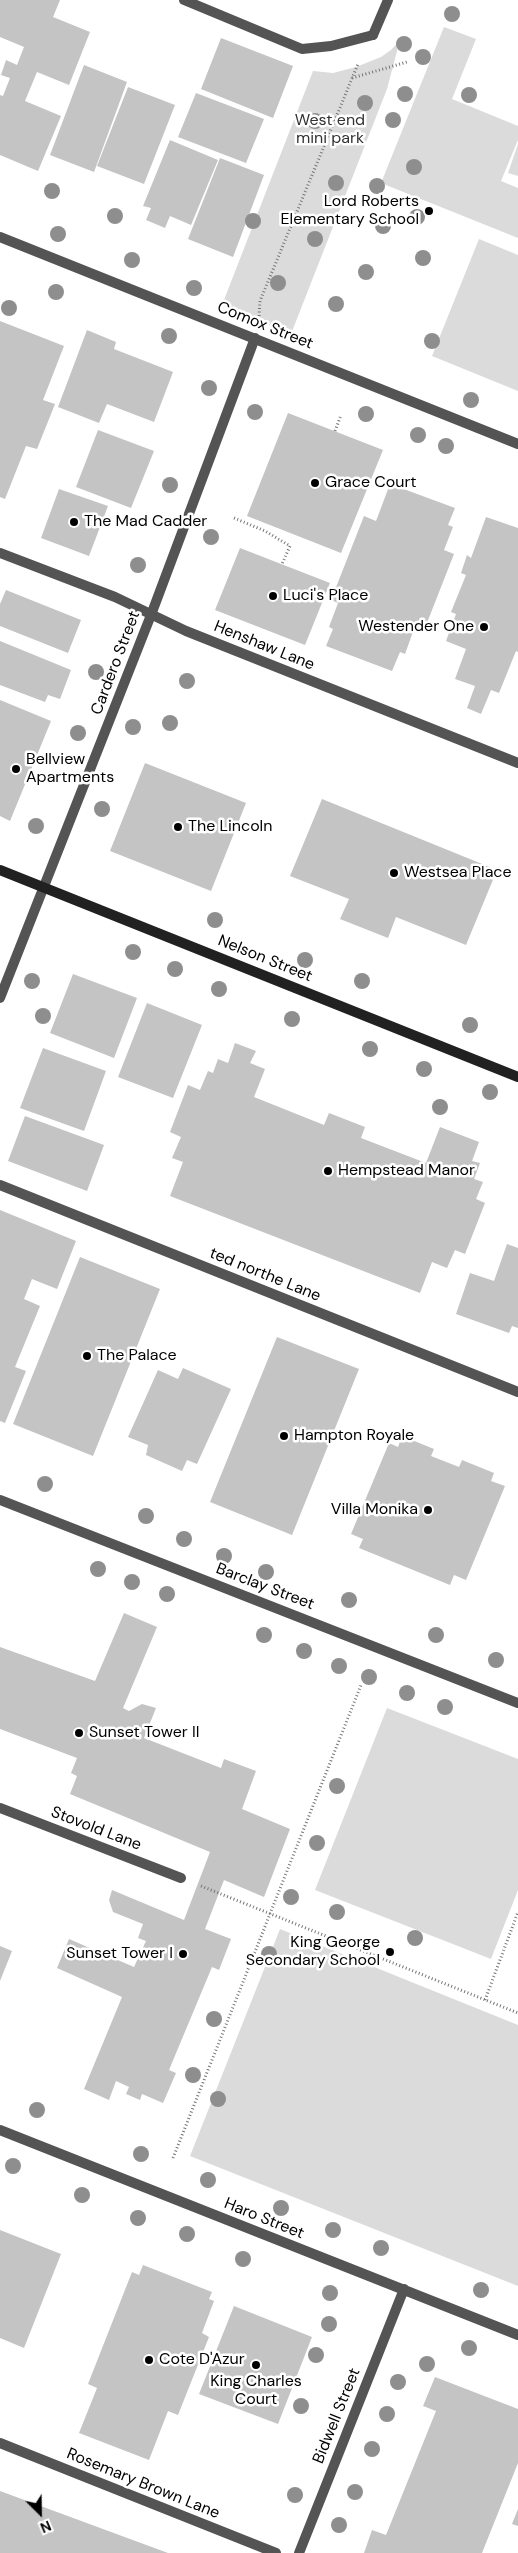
<!DOCTYPE html>
<html>
<head>
<meta charset="utf-8">
<style>
	body { margin:0 }
	#map { position:relative; width:518px; height:2553px; overflow:hidden; background:#fff; font-family:"DM Sans",sans-serif }
	canvas { display:block }
	.north { position:absolute; left:15px; top:2488px; width:50px; height:50px; -webkit-text-stroke:4px #fff; paint-order:stroke; rotate:157deg; font-size:14px; font-weight:700; line-height:20px; text-align:center; color:#000 }
	.north::after { content:''; display:block; margin:auto; width:18px; height:22px; background:#000; clip-path:polygon(50% 0,100% 100%,50% 72%,0 100%) }
</style>
</head>
<body>
<div id="map">
<canvas width="518" height="2553"></canvas>
<div class="north">N</div>
</div>
<script>
const c = document.querySelector('canvas').getContext('2d');
c.lineJoin = 'round';
function fill(path, color) { c.fillStyle = color; c.fill(path, 'evenodd'); }
const poly = rows => new Path2D(rows.map(r => 'M' + r).join(''));
function trace(path, color, width, dash) { c.strokeStyle = color; c.lineWidth = width; c.lineCap = dash ? 'butt' : 'round'; c.setLineDash(dash || []); c.stroke(path); }
function label(font, color, halo, rows, align = 'center') {
  c.font = font + ' "DM Sans",sans-serif'; c.lineWidth = 5; c.setLineDash([]); c.textBaseline = 'middle'; c.strokeStyle = halo; c.fillStyle = color; for (const [text, x, y, turn = 0] of rows) {
    c.save(); c.translate(x, y); c.rotate((+turn || 0) * Math.PI / 180); c.textAlign = isNaN(turn) ? turn : align; if (halo) c.strokeText(text, 0, 0); c.fillText(text, 0, 0); c.restore();
  }
}
const green = poly([
	[444,27,476,39,452,99,518,126,518,140,501,181,518,188,518,238,381,183],
	[400,40,387,89,291,334,222,305,313,71,333,73,356,67,381,57,391,50],
	[518,144,518,176,508,173],
	[479,239,518,255,518,391,432,356],
	[387,1708,518,1759,518,1890,491,1959,315,1890],
	[280,1929,518,2025,518,2286,190,2156]
]);
const building = poly([
	[0,0,60,0,53,17,90,32,69,85,37,72,25,101,61,116,38,171,0,155,0,95,3,96,10,78,1,75,6,60,17,65,24,47,0,37],
	[221,38,293,66,273,118,201,89],
	[84,65,127,82,94,172,50,155],
	[128,87,175,105,144,184,97,166],
	[196,93,264,119,246,163,178,137],
	[170,140,218,160,191,225,170,216,165,228,146,220,151,208,143,206],
	[220,158,264,175,233,257,188,239],
	[0,321,64,346,43,400,55,404,37,449,26,446,5,499,0,497],
	[87,330,116,342,114,349,173,372,154,422,107,404,99,423,58,407],
	[288,413,383,450,341,553,247,516],
	[98,430,154,451,131,508,76,487],
	[390,484,455,508,448,525,453,527,444,550,454,554,423,633,414,629,405,654,400,652,392,671,326,646,333,629,329,627,338,603,331,600,364,516,376,521],
	[59,489,108,506,89,556,41,538],
	[486,517,518,528,518,652,516,651,499,693,491,690,481,714,467,708,475,686,455,679,466,649,446,641,456,614,451,612,466,575,461,573,467,555,471,558],
	[240,548,330,583,305,645,215,610],
	[6,590,81,620,68,653,0,626,0,604],
	[0,641,71,670,60,699,48,695,45,702,0,685],
	[0,700,51,721,10,821,0,816],
	[145,763,246,803,211,891,110,851],
	[322,799,497,870,466,945,396,917,388,938,340,919,349,899,290,876],
	[73,974,137,998,114,1058,50,1033],
	[147,1003,202,1025,173,1098,118,1077],
	[235,1043,256,1051,250,1063,265,1069,254,1097,324,1125,329,1113,365,1127,361,1138,426,1163,440,1127,479,1142,472,1161,480,1163,474,1179,483,1182,476,1199,485,1203,465,1254,455,1250,447,1268,432,1262,420,1293,170,1196,183,1162,172,1158,181,1137,170,1132,188,1085,200,1090,208,1071,213,1073,218,1059,228,1063],
	[43,1048,106,1071,84,1131,20,1108],
	[25,1116,104,1145,87,1191,8,1161],
	[0,1210,76,1241,57,1289,32,1279,24,1299,40,1306,15,1367,26,1371,5,1423,0,1421],
	[507,1244,518,1248,518,1328,512,1326,509,1333,456,1314,470,1273,494,1281],
	[80,1257,160,1289,93,1456,13,1424],
	[277,1337,359,1369,292,1535,210,1502],
	[183,1368,231,1389,197,1464,187,1460,182,1471,146,1455,148,1445,128,1437,158,1370,178,1379],
	[402,1436,434,1449,431,1456,459,1467,462,1460,494,1473,491,1481,505,1486,466,1580,454,1575,450,1585,359,1548,363,1539,351,1534,389,1443,398,1447],
	[124,1613,157,1627,123,1708,129,1711,142,1704,156,1708,144,1738,221,1768,224,1759,256,1771,242,1809,290,1829,264,1897,224,1880,205,1929,231,1939,219,1970,212,1967,169,2070,176,2073,163,2103,142,2094,140,2100,126,2094,129,2087,116,2081,109,2100,84,2089,122,1997,57,1968,69,1939,134,1967,146,1941,138,1938,143,1924,113,1912,109,1900,112,1890,184,1920,210,1852,70,1794,77,1776,71,1773,77,1758,0,1729,0,1647,95,1681],
	[0,1946,12,1951,0,1981],
	[0,2230,61,2254,24,2348,0,2338],
	[143,2265,212,2292,209,2299,214,2301,202,2333,209,2337,178,2415,168,2411,149,2460,79,2433,97,2388,88,2384,132,2272,139,2275],
	[234,2306,312,2337,278,2424,199,2394],
	[435,2377,518,2409,518,2463,482,2553,364,2553,372,2530,386,2535,436,2411,423,2406],
	[0,2491,168,2553,0,2553],
	[518,2509,518,2526,512,2524]
]);
const path = poly([
	[352,78,407,62],
	[259,316,260,301,358,64],
	[335,431,341,415],
	[234,518,265,531,290,546,282,564],
	[201,1886,518,2013],
	[485,2000,518,1912],
	[173,2158,361,1685]
]);
const lane = poly([
	[184,0,302,49,331,46,373,35],
	[0,553,115,597,186,631,518,763],
	[0,1185,518,1392],
	[0,1808,181,1878],
	[0,2443,276,2553]
]);
const street = poly([
	[373,35,388,0],
	[0,237,518,444],
	[0,998,151,615,255,338],
	[0,1500,518,1703],
	[0,2130,518,2335],
	[299,2553,404,2289]
]);
const secondary = poly([
	[0,870,518,1077]
]);
const trees = [
	[452,14],
	[404,44],
	[423,57],
	[405,94],
	[469,95],
	[365,103],
	[393,120],
	[315,121],
	[414,167],
	[336,183],
	[377,186],
	[52,191],
	[115,216],
	[417,217],
	[253,221],
	[383,226],
	[58,234],
	[315,239],
	[423,258],
	[132,260],
	[366,272],
	[278,283],
	[194,288],
	[56,292],
	[336,304],
	[9,308],
	[169,336],
	[432,341],
	[209,388],
	[471,400],
	[255,412],
	[366,414],
	[418,435],
	[446,446],
	[170,485],
	[211,537],
	[138,565],
	[96,672],
	[187,681],
	[170,723],
	[133,727],
	[78,733],
	[102,809],
	[36,826],
	[215,920],
	[133,952],
	[305,960],
	[175,969],
	[32,981],
	[362,981],
	[219,989],
	[43,1016],
	[292,1019],
	[470,1025],
	[370,1049],
	[424,1069],
	[490,1092],
	[440,1107],
	[45,1484],
	[146,1516],
	[184,1539],
	[224,1556],
	[98,1569],
	[266,1572],
	[132,1582],
	[167,1594],
	[349,1600],
	[264,1635],
	[436,1635],
	[304,1651],
	[496,1660],
	[339,1666],
	[369,1677],
	[407,1693],
	[445,1707],
	[337,1786],
	[317,1843],
	[291,1897],
	[337,1912],
	[415,1938],
	[269,1954],
	[214,2019],
	[193,2075],
	[218,2099],
	[37,2110],
	[141,2154],
	[13,2166],
	[208,2180],
	[82,2195],
	[281,2208],
	[138,2218],
	[333,2230],
	[187,2234],
	[381,2248],
	[243,2259],
	[481,2290],
	[330,2293],
	[329,2324],
	[469,2348],
	[316,2355],
	[427,2364],
	[398,2382],
	[301,2406],
	[387,2414],
	[372,2449],
	[355,2492],
	[295,2495],
	[339,2525]
];
const markers = [
	[429,211,5,"#000"],
	[315,483,5,"#000"],
	[74,522,5,"#000"],
	[273,596,5,"#000"],
	[484,627,5,"#000"],
	[16,769,5,"#000"],
	[178,827,5,"#000"],
	[394,873,5,"#000"],
	[328,1171,5,"#000"],
	[87,1356,5,"#000"],
	[284,1436,5,"#000"],
	[428,1510,5,"#000"],
	[79,1733,5,"#000"],
	[390,1952,5,"#000"],
	[183,1954,5,"#000"],
	[149,2360,5,"#000"],
	[256,2365,5,"#000"]
];
const parkNames = [
	["West end",330,121],
	["mini park",330,139]
];
const poiNames = [
	["Lord Roberts",419,202,"right"],
	["Elementary School",419,220,"right"],
	["Grace Court",325,483],
	["The Mad Cadder",84,522],
	["Luci's Place",283,596],
	["Westender One",474,627,"right"],
	["Bellview",26,760],
	["Apartments",26,778],
	["The Lincoln",188,827],
	["Westsea Place",404,873],
	["Hempstead Manor",338,1171],
	["The Palace",97,1356],
	["Hampton Royale",294,1436],
	["Villa Monika",418,1510,"right"],
	["Sunset Tower II",89,1733],
	["King George",380,1943,"right"],
	["Secondary School",380,1961,"right"],
	["Sunset Tower I",173,1954,"right"],
	["Cote D'Azur",159,2360],
	["King Charles",256,2382,"center"],
	["Court",256,2400,"center"]
];
const streetNames = [
	["Comox Street",265,326,22],
	["Henshaw Lane",264,646,22],
	["Cardero Street",116,663,-69],
	["Nelson Street",265,959,22],
	["ted northe Lane",265,1275,22],
	["Barclay Street",265,1587,21],
	["Stovold Lane",96,1829,21],
	["Haro Street",264,2219,22],
	["Bidwell Street",337,2416,-68],
	["Rosemary Brown Lane",143,2484,22]
];
fill(green, '#dbdbdb');
fill(building, '#c4c4c4');
trace(path, '#767676', 3, [1, 2.5]);
trace(lane, '#545454', 10);
trace(street, '#545454', 10);
trace(secondary, '#212121', 10);
c.fillStyle = '#8e8e8e';
for (const [x, y] of trees) { c.beginPath(); c.arc(x, y, 8, 0, 2 * Math.PI); c.fill(); }
for (const [x, y, r, color] of markers) { const dot = new Path2D(); dot.arc(x, y, r, 0, 2 * Math.PI); c.fillStyle = color; c.fill(dot); trace(dot, '#fff', 2); }
label('16px', '#323232', '#fff', parkNames);
label('16px', '#000', '#fff', poiNames, 'left');
label('16px', '#000', '#fff', streetNames);
</script>
</body>
</html>
